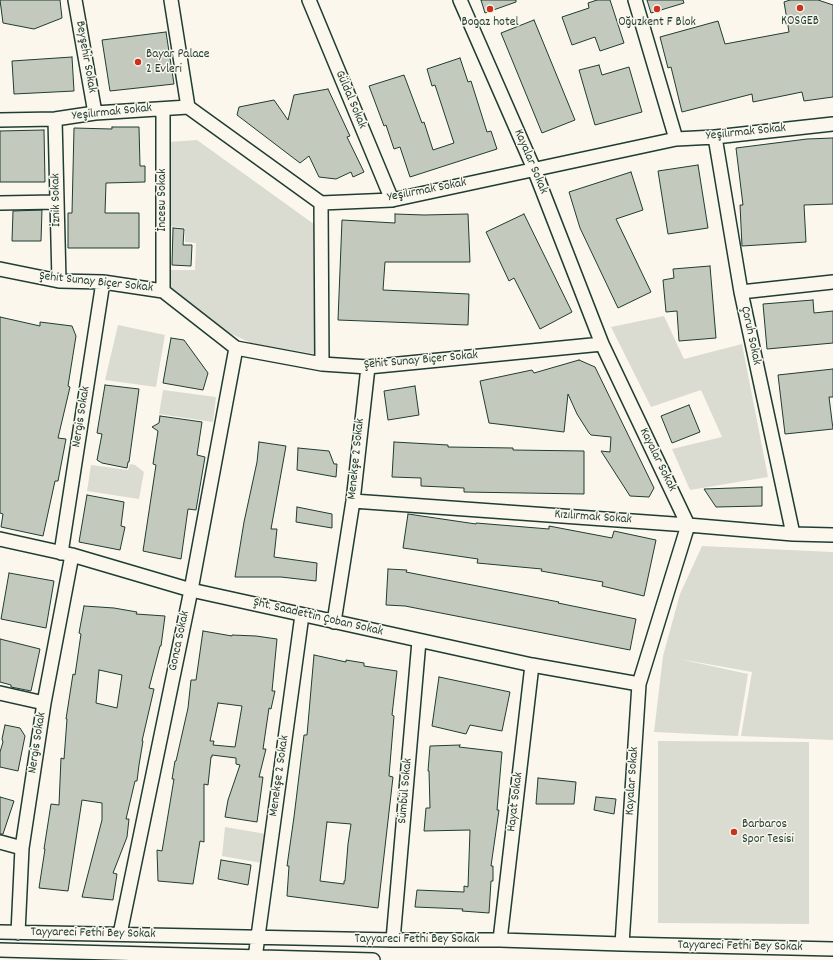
<!DOCTYPE html>
<html>
<head>
<meta charset="utf-8">
<style>
	body { margin:0 }
	canvas { display:block; background:#fbf7ec }
</style>
</head>
<body>
<canvas width="833" height="960"></canvas>
<script>
const c = document.querySelector('canvas').getContext('2d');
c.lineJoin = 'round';
function fill(path, color) { c.fillStyle = color; c.fill(path, 'evenodd'); }
const poly = rows => new Path2D(rows.map(r => 'M' + r).join(''));
function trace(path, color, width, dash) { c.strokeStyle = color; c.lineWidth = width; c.lineCap = dash ? 'butt' : 'round'; c.setLineDash(dash || []); c.stroke(path); }
function label(font, color, halo, rows, align = 'center') {
  c.font = font + ' Dekko,sans-serif'; c.lineWidth = 3; c.setLineDash([]); c.textBaseline = 'middle'; c.strokeStyle = halo; c.fillStyle = color; for (const [text, x, y, turn = 0] of rows) {
    c.save(); c.translate(x, y); c.rotate((+turn || 0) * Math.PI / 180); c.textAlign = isNaN(turn) ? turn : align; if (halo) c.strokeText(text, 0, 0); c.fillText(text, 0, 0); c.restore();
  }
}
const green = poly([
	[197,140,318,227,315,354,251,343,216,327,168,286,169,270,195,270,196,243,185,242,185,228,169,226,168,142],
	[664,316,684,359,742,344,768,477,690,490,672,449,722,437,701,390,651,407,611,327],
	[118,325,165,335,156,387,105,380],
	[163,390,216,397,213,422,159,414],
	[130,464,135,465,144,472,139,499,87,491,91,465,128,470],
	[702,546,833,552,833,740,741,736,752,672,679,659,748,674,738,736,654,732,663,656,680,594],
	[658,741,809,742,809,924,658,923],
	[225,827,266,834,262,863,222,856]
]);
const building = poly([
	[0,0,60,0,62,18,34,29,3,23,0,0],
	[481,0,516,0,516,2,485,13,481,0],
	[597,0,610,0,624,43,600,51,595,37,572,45,562,17,589,8,588,3,597,0],
	[647,0,683,0,684,3,651,13,647,0],
	[790,0,818,0,833,5,833,97,804,101,802,92,753,102,752,94,682,112,671,67,668,68,660,37,718,21,725,44,789,32,784,2,790,0],
	[534,20,575,120,542,133,501,33,534,20],
	[166,32,174,84,110,91,102,40,166,32],
	[72,57,74,91,14,94,12,61,72,57],
	[460,58,468,82,471,81,487,132,491,131,497,149,410,177,400,147,394,149,386,125,384,126,369,86,404,75,422,123,424,122,433,150,454,143,435,85,432,86,427,69,460,58],
	[599,65,602,75,629,67,642,112,595,125,579,70,599,65],
	[328,89,350,136,347,137,364,172,353,177,351,172,336,179,319,177,309,156,300,163,237,115,239,107,274,100,288,120,294,95,328,89],
	[112,127,139,127,140,166,145,166,145,182,106,183,105,213,139,213,139,248,68,248,68,213,72,213,74,128,112,129,112,127],
	[44,130,45,182,0,182,0,131,44,130],
	[833,138,833,204,804,205,806,242,742,246,740,205,743,205,736,148,807,139,833,138],
	[698,165,708,228,668,234,658,171,698,165],
	[631,172,643,210,616,219,651,292,618,308,580,228,569,192,631,172],
	[42,210,41,241,12,241,13,211,42,210],
	[395,214,424,215,468,214,470,262,385,262,383,290,469,294,468,325,338,320,342,220,395,223,395,214],
	[524,214,572,312,540,329,514,278,509,281,486,232,524,214],
	[173,228,184,229,183,245,192,245,191,266,172,265,173,228],
	[710,266,716,338,679,341,677,311,666,312,663,280,674,278,673,269,710,266],
	[813,300,814,313,833,311,833,343,767,349,763,304,813,300],
	[0,317,40,326,40,322,72,326,76,336,68,386,70,387,58,438,66,439,58,481,55,481,43,536,1,527,3,514,0,513,0,317],
	[171,338,184,340,208,373,203,390,163,383,171,338],
	[579,360,595,367,654,488,649,497,630,496,601,451,610,452,611,437,591,435,589,433,577,414,568,394,564,432,489,423,480,381,532,370,534,373,579,360],
	[833,369,833,397,829,397,833,429,785,434,778,375,833,369],
	[105,385,139,389,129,462,128,462,127,468,102,463,97,460,102,434,97,433,105,385],
	[415,386,419,415,388,420,384,391,415,386],
	[689,405,700,432,672,443,661,416,689,405],
	[160,416,202,422,197,455,205,457,196,510,188,509,181,559,143,551,156,465,153,464,158,431,152,427,159,423,160,416],
	[259,442,286,446,271,529,277,529,274,557,317,563,316,581,281,577,235,577,244,522,257,462,259,442],
	[394,442,448,445,448,447,513,448,513,450,584,451,584,494,464,492,464,488,421,486,421,478,392,477,394,442],
	[298,448,329,451,334,464,337,464,336,477,297,470,298,448],
	[762,487,762,506,716,507,704,489,762,487],
	[87,495,124,502,121,526,125,527,120,550,79,542,87,495],
	[297,507,332,514,332,528,296,522,297,507],
	[408,514,476,524,476,523,549,529,549,526,612,538,614,531,656,540,644,596,602,586,603,582,541,571,542,569,477,563,478,559,403,548,408,514],
	[388,569,407,570,406,572,559,602,558,603,636,619,630,650,405,606,386,605,388,569],
	[9,573,54,581,46,628,1,619,9,573],
	[84,606,114,608,137,612,136,614,165,616,161,646,160,646,149,688,154,689,142,741,143,741,139,765,137,781,135,781,126,819,129,819,127,837,113,873,117,874,113,900,82,897,102,820,102,803,82,800,68,891,39,888,45,849,44,849,51,804,59,805,61,758,64,759,67,719,66,719,73,674,75,675,81,634,79,633,84,606],
	[99,670,122,675,117,708,96,703,99,670],
	[203,631,232,636,232,635,256,636,277,639,272,691,275,691,271,709,269,708,263,749,266,749,259,777,263,777,257,822,225,817,228,800,240,765,236,764,236,758,212,755,212,757,211,757,208,785,204,784,204,842,200,841,193,884,158,881,157,850,162,851,174,779,172,779,175,761,176,761,188,708,191,680,196,680,203,631],
	[218,703,242,706,235,747,213,745,214,741,210,741,218,703],
	[0,639,40,649,31,691,11,687,11,685,0,682,0,639],
	[314,655,346,662,346,660,364,663,364,666,397,671,392,715,394,716,389,776,393,777,378,908,287,896,289,866,287,866,294,817,304,735,307,735,314,655],
	[327,822,351,824,348,844,345,881,344,881,344,884,320,881,327,822],
	[439,677,510,692,502,731,470,725,466,734,432,726,439,677],
	[5,725,20,728,25,736,18,771,0,767,0,752,3,742,2,739,5,725],
	[460,745,459,747,502,752,497,810,499,810,491,866,493,866,493,881,491,881,489,913,462,911,463,909,415,907,417,890,464,892,464,886,468,887,470,830,424,831,426,808,430,808,429,771,428,771,430,746,460,745],
	[538,778,576,782,574,804,536,804,538,778],
	[0,797,14,801,3,834,0,834,0,797],
	[596,797,616,799,614,814,594,810,596,797],
	[221,860,251,865,248,885,218,879,221,860]
]);
const street = poly([
	[75,0,95,113],
	[171,0,188,107],
	[309,0,392,200],
	[460,0,534,169,602,344,688,525,639,684,622,944],
	[635,0,676,139],
	[163,109,163,291],
	[55,119,59,281],
	[0,120,55,119,95,113,188,107,321,203,392,200,676,139,715,137,833,124],
	[715,137,741,292,793,534],
	[0,203,56,202],
	[321,203,322,364],
	[0,269,59,281,103,282,163,291,236,348,322,364,368,367,602,344],
	[741,292,833,282],
	[353,501,688,525,793,534,833,535],
	[0,539,72,555,191,590,532,665,639,684],
	[61,553,103,282],
	[334,622,353,501,368,367],
	[0,693,44,703],
	[0,842,22,848],
	[0,932,393,940,500,940,622,944,833,949],
	[18,933,22,848,44,703,72,555],
	[120,934,191,590,236,348],
	[393,940,419,641],
	[500,940,532,665],
	[0,950,373,960],
	[255,958,302,615]
]);
const markers = [
	[800,8,4,"#c8321e"],
	[490,9,4,"#c8321e"],
	[657,9,4,"#c8321e"],
	[138,62,4,"#c8321e"],
	[734,832,4,"#c8321e"]
];
const poiNames = [
	["KOSGEB",800,22],
	["Bogaz hotel",490,23],
	["Oğuzkent F Blok",657,23],
	["Bayar Palace",146,55,"left"],
	["2 Evleri",146,70,"left"],
	["Barbaros",742,825,"left"],
	["Spor Tesisi",742,840,"left"]
];
const streetNames = [
	["Beyşehir Sokak",85,57,80],
	["Güldal Sokak",350,100,67],
	["Yeşilırmak Sokak",112,113,-6],
	["Yeşilırmak Sokak",746,133,-6],
	["Kayalar Sokak",530,162,67],
	["Yeşilırmak Sokak",427,191,-11],
	["İznik Sokak",57,200,-91],
	["İncesu Sokak",163,200,-90],
	["Şehit Sunay Biçer Sokak",96,283,6],
	["Çoruh Sokak",750,336,78],
	["Şehit Sunay Biçer Sokak",421,361,-5],
	["Nergis Sokak",82,417,-81],
	["Menekşe 2 Sokak",357,459,-84],
	["Kayalar Sokak",657,460,64],
	["Kızılırmak Sokak",593,518,4],
	["Şht. Saadettin Çoban Sokak",318,618,13],
	["Gonca Sokak",180,641,-78],
	["Nergis Sokak",38,743,-81],
	["Menekşe 2 Sokak",280,776,-82],
	["Kayalar Sokak",633,781,-86],
	["Sümbül Sokak",406,791,-85],
	["Hayat Sokak",516,802,-83],
	["Tayyareci Fethi Bey Sokak",93,934,1],
	["Tayyareci Fethi Bey Sokak",417,940],
	["Tayyareci Fethi Bey Sokak",740,947,1]
];
fill(green, '#dbdcd1');
fill(building, '#c4c9be');
trace(building, '#1f3d34', 1);
trace(street, '#1f3d34', 16);
trace(street, '#fbf7ec', 13);
for (const [x, y, r, color] of markers) { const dot = new Path2D(); dot.arc(x, y, r, 0, 2 * Math.PI); c.fillStyle = color; c.fill(dot); trace(dot, '#fbf7ec', 1.5); }
label('13px', '#1f3d34', '#fbf7ec', poiNames);
label('13px', '#1f3d34', '#fbf7ec', streetNames);
</script>
</body>
</html>
